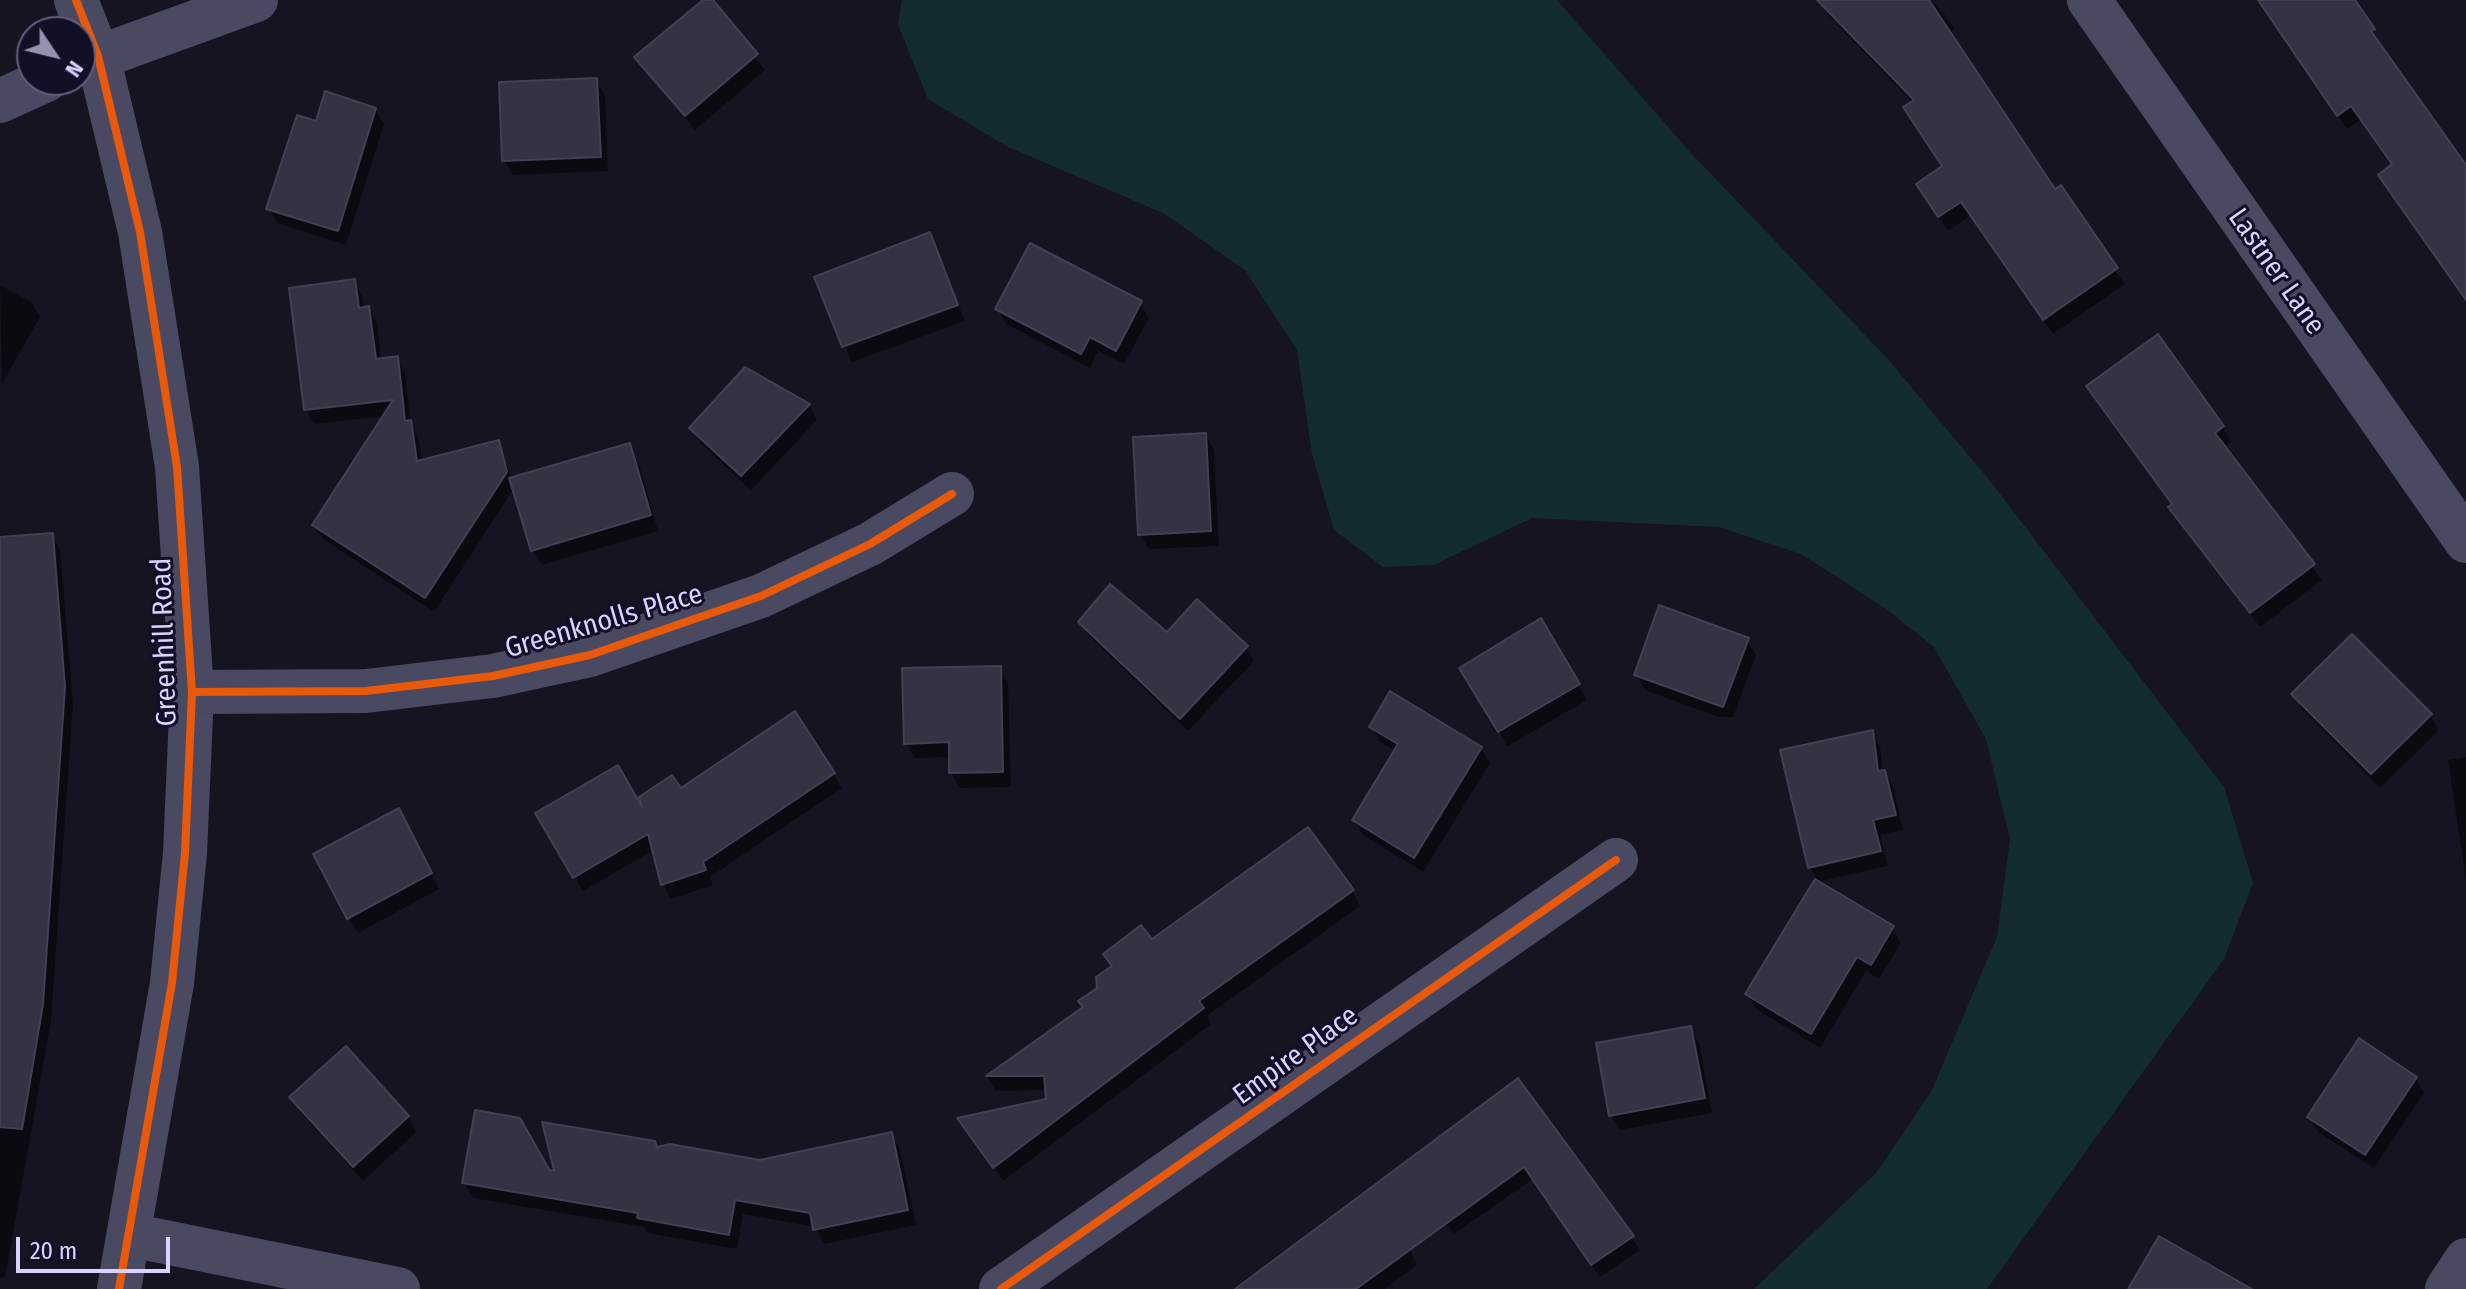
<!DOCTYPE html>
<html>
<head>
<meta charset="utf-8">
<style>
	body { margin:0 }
	#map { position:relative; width:2466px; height:1289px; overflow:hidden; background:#161421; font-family:"Fira Sans Condensed",sans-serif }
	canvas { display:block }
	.north { position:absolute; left:16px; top:16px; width:80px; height:80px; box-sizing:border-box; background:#130f26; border:2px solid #625e7d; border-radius:50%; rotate:125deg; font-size:22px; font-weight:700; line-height:32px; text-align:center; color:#d9d4ff }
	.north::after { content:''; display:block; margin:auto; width:28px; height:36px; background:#9591b1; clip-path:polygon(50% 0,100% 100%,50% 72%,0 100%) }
	.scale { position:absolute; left:16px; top:1237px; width:154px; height:36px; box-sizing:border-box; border:4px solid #d9d4ff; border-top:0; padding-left:10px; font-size:24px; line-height:28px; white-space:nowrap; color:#d9d4ff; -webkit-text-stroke:6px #130f26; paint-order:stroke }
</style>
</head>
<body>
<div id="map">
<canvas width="2466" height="1289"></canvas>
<div class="north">N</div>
<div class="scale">20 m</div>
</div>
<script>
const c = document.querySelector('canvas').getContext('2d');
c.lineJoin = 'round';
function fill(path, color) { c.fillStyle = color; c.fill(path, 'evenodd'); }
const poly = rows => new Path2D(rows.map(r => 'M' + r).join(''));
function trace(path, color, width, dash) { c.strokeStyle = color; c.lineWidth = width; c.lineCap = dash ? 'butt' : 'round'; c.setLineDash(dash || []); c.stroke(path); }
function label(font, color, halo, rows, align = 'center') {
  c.font = font + ' "Fira Sans Condensed",sans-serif'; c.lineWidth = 6; c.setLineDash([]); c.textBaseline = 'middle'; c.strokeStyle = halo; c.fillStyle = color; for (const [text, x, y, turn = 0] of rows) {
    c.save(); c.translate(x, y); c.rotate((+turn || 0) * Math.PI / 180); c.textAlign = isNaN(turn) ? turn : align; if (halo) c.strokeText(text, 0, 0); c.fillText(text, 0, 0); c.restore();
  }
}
const green = poly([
	[902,0,1557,0,1690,152,1886,357,1991,482,2224,787,2253,883,2224,959,1987,1289,1754,1289,1876,1173,1931,1092,1997,937,2010,839,1986,739,1934,647,1885,608,1801,554,1719,527,1532,518,1434,565,1383,567,1334,530,1312,454,1297,350,1245,270,1163,213,1008,147,928,99,898,25]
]);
const shadow = poly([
	[706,0,710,0,765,70,695,130,637,57],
	[1819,0,1931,0,1945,15,1954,29,1949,34,2055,192,2125,284,2053,334,1971,215,1948,231,1927,199,1944,168,1913,103,1827,14],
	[2259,0,2352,0,2466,176,2466,299,2393,166,2361,120,2347,129],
	[596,80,605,95,608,171,513,175,504,160],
	[375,109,384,124,346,245,277,223,269,208,317,123],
	[929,234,965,321,852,362,817,278],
	[354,282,362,296,364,309,368,309,377,323,381,360,397,358,405,373,411,424,418,437,422,461,498,442,512,480,630,449,639,465,658,531,542,565,533,550,514,488,434,612,323,539,314,525,385,416,314,424,306,410],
	[0,285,31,302,40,317,2,384],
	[1140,303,1149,318,1124,364,1098,351,1090,368,1006,324,997,309],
	[2098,401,2223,427,2231,442,2224,447,2322,580,2260,627,2180,522,2173,506],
	[809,405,817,420,751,490,700,443,692,428],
	[1205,435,1214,450,1219,546,1149,549,1140,534],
	[52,535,60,550,73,704,51,1021,5,1278,0,1277,0,539],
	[1540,621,1587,700,1508,746,1462,669],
	[1080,622,1246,648,1254,661,1188,731,1088,635],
	[1747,640,1756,655,1733,717,1718,717,1645,690,1636,674],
	[999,668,1008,683,1011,787,960,788,951,773,951,757,914,758,906,743],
	[2293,694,2430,715,2439,730,2380,788,2302,709],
	[794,714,842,788,710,877,713,885,671,899,663,884,654,850,583,891,537,813,645,816],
	[1372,727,1481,748,1490,763,1423,872,1363,835,1354,820,1396,751,1380,742],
	[1872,733,1880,747,1883,770,1893,786,1903,830,1880,835,1888,866,1817,882,1892,928,1901,943,1879,979,1866,971,1820,1048,1756,1009,1748,994,1817,880,1810,867],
	[2466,757,2466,880,2448,760],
	[407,826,439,889,358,933,349,918],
	[1352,891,1360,906,1207,1016,1211,1024,1003,1181,970,1132,1048,1101,1047,1090,996,1091,988,1077,1085,1008,1099,989,1152,942],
	[1690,1028,1699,1043,1712,1113,1620,1130,1611,1115],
	[346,1048,408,1117,416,1132,363,1181,300,1112,292,1097],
	[2416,1078,2424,1093,2374,1168,2318,1132,2309,1117],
	[1517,1080,1640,1250,1600,1277,1533,1179,1454,1234,1412,1178],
	[891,1134,900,1149,916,1225,824,1244,815,1227,743,1214,737,1249,647,1233,644,1227,473,1198,464,1183,549,1174,657,1149,760,1162],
	[1386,1199,1417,1265,1385,1289,1238,1289]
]);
const building = poly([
	[703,0,713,0,758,54,685,116,634,57,703,0],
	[1817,0,1929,0,2055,189,2061,185,2118,268,2043,320,1961,202,1938,217,1916,184,1942,166,1903,107,1914,100,1817,0],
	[2258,0,2355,0,2375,29,2371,31,2466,165,2466,300,2378,175,2392,164,2351,106,2337,116,2258,0],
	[597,78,601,157,502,161,499,82,597,78],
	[325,91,376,108,338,231,266,209,297,115,316,121,325,91],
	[930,232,958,305,842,347,814,277,930,232],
	[1030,243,1142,301,1116,351,1090,337,1081,354,995,309,1030,243],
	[355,279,359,308,369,306,376,359,398,356,405,421,411,420,417,461,499,440,507,472,425,598,312,525,393,400,304,410,289,288,355,279],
	[2158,334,2224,426,2215,433,2315,564,2250,613,2168,507,2172,504,2086,386,2158,334],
	[745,367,810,404,741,476,689,428,745,367],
	[1206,433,1211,531,1138,535,1133,437,1206,433],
	[630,443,651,515,531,551,509,478,630,443],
	[53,533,65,687,43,1004,22,1129,0,1127,0,537,53,533],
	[1110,584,1167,632,1197,599,1248,646,1180,719,1078,622,1110,584],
	[1659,605,1749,638,1723,707,1634,675,1659,605],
	[1541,618,1580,684,1498,732,1459,668,1541,618],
	[2352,634,2432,714,2371,774,2291,694,2352,634],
	[1001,666,1003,772,949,773,949,742,904,744,902,668,1001,666],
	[1390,691,1482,747,1414,858,1352,820,1398,744,1369,727,1390,691],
	[795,711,835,773,703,862,706,870,661,885,648,834,573,878,535,813,618,765,642,807,639,797,672,775,681,788,795,711],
	[1873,730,1878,771,1885,770,1896,815,1873,820,1881,851,1808,868,1780,750,1873,730],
	[399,808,432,873,347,919,313,854,399,808],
	[1308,827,1354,890,1199,1001,1204,1008,993,1168,957,1118,1046,1099,1044,1076,986,1076,1083,1007,1078,1001,1097,988,1096,977,1112,966,1103,954,1141,925,1152,939,1308,827],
	[1815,879,1894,926,1871,965,1857,957,1811,1034,1745,994,1815,879],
	[1691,1026,1705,1098,1609,1116,1596,1043,1691,1026],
	[2359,1038,2417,1077,2365,1155,2307,1117,2359,1038],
	[346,1046,409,1116,353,1167,289,1097,346,1046],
	[1518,1078,1634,1236,1591,1265,1524,1167,1356,1289,1235,1289,1518,1078],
	[475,1110,520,1118,550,1171,554,1170,542,1122,655,1141,657,1147,670,1144,760,1160,892,1132,908,1210,813,1230,810,1213,735,1200,729,1235,637,1218,638,1213,462,1183,475,1110],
	[2159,1236,2252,1289,2128,1289,2159,1236]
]);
const minor = poly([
	[76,0,98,56,140,232,177,467,192,692,185,853,172,983,119,1289],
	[80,64,256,0],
	[0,101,46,80],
	[192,692,366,691,493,676,590,655,761,596,870,544,952,494],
	[130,1235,398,1289],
	[1001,1289,1616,860]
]);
const tertiary = poly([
	[2089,0,2466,541],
	[2447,1289,2466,1260]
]);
const cycleway = poly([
	[76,0,98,56,140,232,177,467,192,692,185,853,172,983,119,1289],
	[192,692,366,691,493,676,590,655,761,596,870,544,952,494],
	[1001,1289,1616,860]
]);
const streetNames = [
	["Lastner Lane",2276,272,55],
	["Greenknolls Place",604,622,-16],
	["Greenhill Road",165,642,-92],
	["Empire Place",1296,1056,-36]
];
fill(green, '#132c2d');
fill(shadow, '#0007');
fill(building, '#343243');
trace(building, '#433f54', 2);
trace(minor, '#4a4962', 44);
trace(tertiary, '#4a4962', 44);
trace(cycleway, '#e8590c', 8);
label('28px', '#d9d4ff', '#130f26', streetNames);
</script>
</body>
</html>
